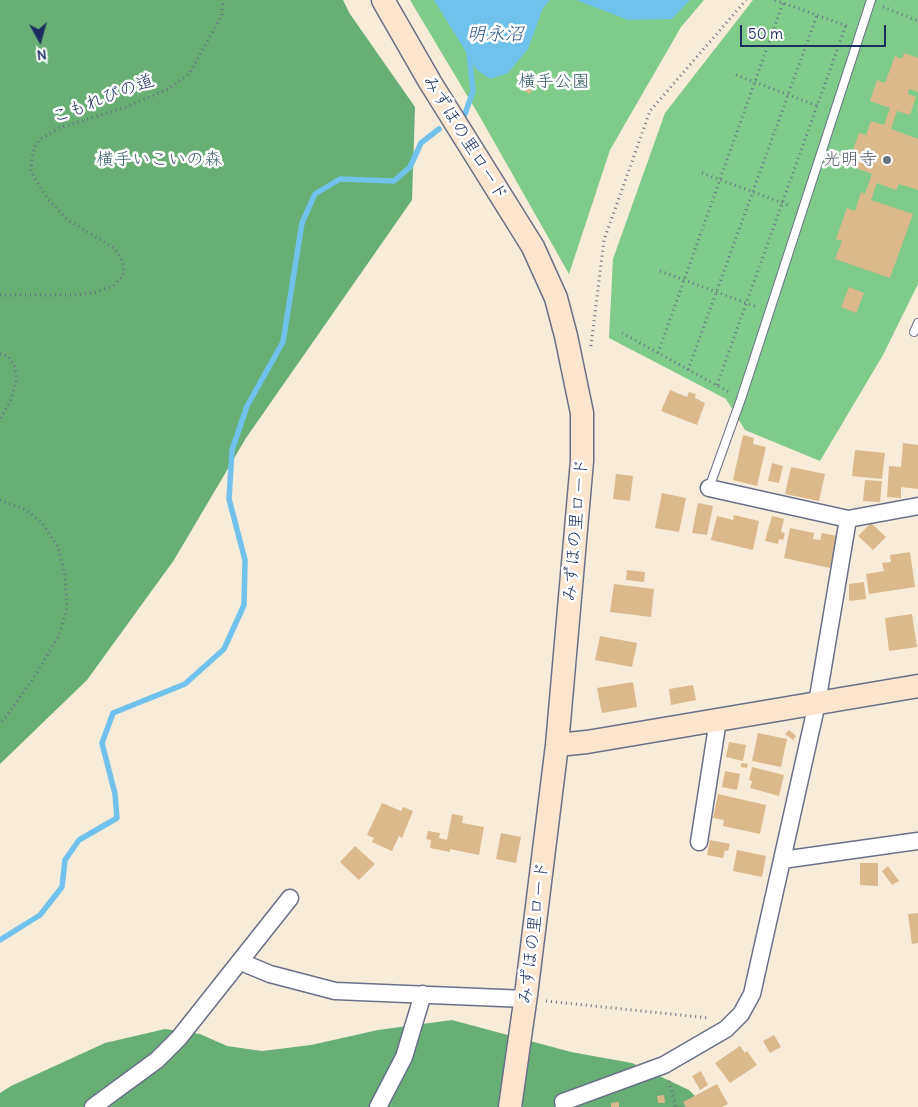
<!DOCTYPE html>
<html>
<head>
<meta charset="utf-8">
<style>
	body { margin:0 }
	#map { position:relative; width:918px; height:1107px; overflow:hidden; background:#f7ebd9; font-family:Delius,sans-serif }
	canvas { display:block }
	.north { position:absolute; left:15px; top:15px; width:50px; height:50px; -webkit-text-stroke:4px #fff; paint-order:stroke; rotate:173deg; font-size:14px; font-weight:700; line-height:20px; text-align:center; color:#1b2f5e }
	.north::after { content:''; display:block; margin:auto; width:18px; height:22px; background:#1b2f5e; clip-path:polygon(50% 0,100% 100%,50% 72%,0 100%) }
	.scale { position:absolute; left:740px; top:25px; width:146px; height:22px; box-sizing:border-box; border:2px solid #1b2f5e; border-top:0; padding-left:6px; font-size:15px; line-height:18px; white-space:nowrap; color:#1b2f5e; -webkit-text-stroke:4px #fff; paint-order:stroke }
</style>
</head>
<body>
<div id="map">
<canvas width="918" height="1107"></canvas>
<div class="north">N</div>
<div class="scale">50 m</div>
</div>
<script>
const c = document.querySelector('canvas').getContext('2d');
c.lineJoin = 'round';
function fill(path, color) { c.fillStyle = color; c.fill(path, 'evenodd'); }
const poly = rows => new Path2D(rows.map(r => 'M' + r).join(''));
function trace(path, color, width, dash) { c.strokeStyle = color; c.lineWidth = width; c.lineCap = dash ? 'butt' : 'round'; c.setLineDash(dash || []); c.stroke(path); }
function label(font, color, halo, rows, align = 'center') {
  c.font = font + ' Delius,"Klee One",sans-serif'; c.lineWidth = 5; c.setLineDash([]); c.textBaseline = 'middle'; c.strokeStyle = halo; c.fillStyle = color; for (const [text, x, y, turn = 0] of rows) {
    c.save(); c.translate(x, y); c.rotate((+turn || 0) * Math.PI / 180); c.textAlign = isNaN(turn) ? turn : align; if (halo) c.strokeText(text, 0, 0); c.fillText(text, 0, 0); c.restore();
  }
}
const green = poly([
	[410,0,704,0,681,27,610,150,569,274,480,117],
	[753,0,918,0,918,284,883,355,820,461,745,430,726,399,609,338,613,259,665,113]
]);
const forest = poly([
	[0,0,343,0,350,14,415,107,412,200,246,438,174,560,87,680,0,764],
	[452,1020,571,1052,632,1063,689,1090,706,1107,0,1107,0,1093,11,1086,105,1043,165,1029,200,1034,227,1046,262,1051,311,1045,378,1030]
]);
const water = poly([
	[434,0,550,0,543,8,528,49,508,73,490,79,477,70],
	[576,0,690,0,672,19,628,20]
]);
const stream = poly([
	[465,114,473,91,469,51],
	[0,940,40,915,62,887,65,860,79,840,117,818,115,794,102,743,113,713,185,684,224,649,244,605,245,560,229,499,232,450,247,406,283,342,302,223,315,194,340,179,394,181,410,167,421,143,439,129]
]);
const building = poly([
	[904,53,918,58,918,92,909,89,908,94,916,97,910,115,897,111,891,129,918,139,918,190,899,184,896,190,877,183,871,200,913,214,890,278,835,259,842,241,836,239,847,208,855,211,861,192,865,194,872,174,853,167,859,152,853,150,859,133,866,135,871,121,884,125,890,108,870,101,877,80,885,83,895,56,902,59],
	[528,77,537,82,530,94,521,89],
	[849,287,864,293,856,313,841,307],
	[670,390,687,397,689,392,696,394,695,398,705,403,697,425,661,411],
	[743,435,754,438,753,444,766,447,757,486,733,480],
	[903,443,918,445,918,489,901,487,901,498,887,497,889,466,901,467],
	[855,450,885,453,882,479,852,476],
	[772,463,783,466,779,483,768,481],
	[791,467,825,474,819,501,785,494],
	[616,474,633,476,630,501,613,499],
	[865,480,882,481,880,502,863,501],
	[662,493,686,498,679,532,655,528],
	[698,503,713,506,707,535,692,533],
	[734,515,759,521,753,550,711,540,717,516,733,520],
	[772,516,784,519,781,532,785,533,783,540,779,539,778,544,765,541],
	[871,523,886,537,873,550,858,536],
	[790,528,814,533,813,539,820,540,822,533,837,536,830,568,784,558],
	[910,552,915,587,869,594,866,574,884,571,882,563,891,562,890,555],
	[627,570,645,572,644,582,626,580],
	[864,582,866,599,849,601,849,584],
	[614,584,654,589,651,617,610,612],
	[912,614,917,647,889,651,885,618],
	[600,636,637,643,632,667,595,660],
	[633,682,637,707,602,713,597,688],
	[693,685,696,700,671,705,669,689],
	[789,730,796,736,793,740,785,734],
	[758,733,787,739,781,767,752,761],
	[729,742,746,745,743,761,726,757],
	[741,763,748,764,747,768,741,767],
	[752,767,784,775,779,796,750,788,752,781,749,780],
	[725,771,740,774,737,790,722,787],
	[718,794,766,805,760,834,723,826,724,820,713,818],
	[382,803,401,811,403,807,413,811,402,838,399,836,392,851,372,842,374,838,367,835],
	[452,814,463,816,462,823,484,827,479,855,450,849,450,852,430,848,431,840,426,839,428,831,440,833,439,838,447,840],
	[501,833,521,837,516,863,496,859],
	[710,840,730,844,728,851,725,850,723,858,707,855],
	[355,846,375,864,359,880,340,862],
	[737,850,766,856,762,877,733,871],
	[860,863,878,863,878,886,860,885],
	[888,866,899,881,892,885,882,871],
	[918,913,918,943,912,944,908,914],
	[774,1035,781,1047,770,1053,763,1041],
	[740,1046,745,1053,747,1051,757,1065,730,1083,715,1063],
	[701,1071,708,1085,700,1090,692,1076],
	[717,1084,728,1104,722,1107,686,1107,683,1102],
	[664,1095,665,1103,658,1103,657,1096],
	[619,1102,619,1107,611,1107,611,1103]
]);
const path = poly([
	[775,0,847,26],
	[883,7,918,21],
	[736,75,818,106],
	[702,173,791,206],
	[660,271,757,307],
	[0,295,76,295,93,293,113,286,123,276,124,267,122,260,114,248,68,220,48,199,35,179,31,170,32,157,35,147,39,140,59,128,126,107,168,89,189,74,222,15,223,0],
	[622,333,729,392],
	[591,346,604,240,650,111,746,0],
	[658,353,783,3],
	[0,354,8,356,14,365,17,378,10,402,0,419],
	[688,370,817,15],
	[717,385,846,25],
	[0,500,26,510,42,523,58,547,65,575,67,608,59,635,38,671,7,716,0,723],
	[546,1001,709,1018],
	[669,1081,676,1107]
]);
const lane = poly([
	[914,332,918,323],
	[709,488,741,399,871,0]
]);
const street = poly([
	[709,488,848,519,918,506],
	[699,842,718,720],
	[782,860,918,841],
	[241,962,270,974,335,991,526,999],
	[93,1107,157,1060,179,1038,290,898],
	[378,1107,404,1057,423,994],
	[564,1107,563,1102,664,1065,726,1029,741,1014,752,994,817,703,848,519]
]);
const secondary = poly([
	[383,0,430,82,533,247,556,298,566,336,582,413,582,461,557,745,526,995,510,1107],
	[557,745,587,742,918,686]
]);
const markers = [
	[887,160,5,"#6b7280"]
];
const parkNames = [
	["横手公園",554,82],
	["横手いこいの森",159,160]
];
const streetNames = [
	["こもれびの道",103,99,-21],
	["みずほの里ロード",465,138,58],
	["みずほの里ロード",576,530,-85],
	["みずほの里ロード",534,933,-83]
];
const worshipNames = [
	["光明寺",877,160]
];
const waterNames = [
	["明永沼",495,35]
];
fill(green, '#7fcb89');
fill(forest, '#67af75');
fill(water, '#70c2ec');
trace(stream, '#70c2ec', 5.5);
fill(building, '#dcb98b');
trace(lane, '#687189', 10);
trace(street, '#687189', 19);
trace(secondary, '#687189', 25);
trace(path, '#687189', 3, [1, 4]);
trace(lane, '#fff', 8);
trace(street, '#fff', 16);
trace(secondary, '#fbe5cf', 22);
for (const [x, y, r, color] of markers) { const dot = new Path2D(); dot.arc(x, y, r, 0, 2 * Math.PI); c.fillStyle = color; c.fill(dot); trace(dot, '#fff', 2); }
label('18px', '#395e6b', '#fff', parkNames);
label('18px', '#1b2f5e', '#fff', streetNames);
label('18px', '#5b616d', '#fff', worshipNames, 'right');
label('italic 19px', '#355b89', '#fff', waterNames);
</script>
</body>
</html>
